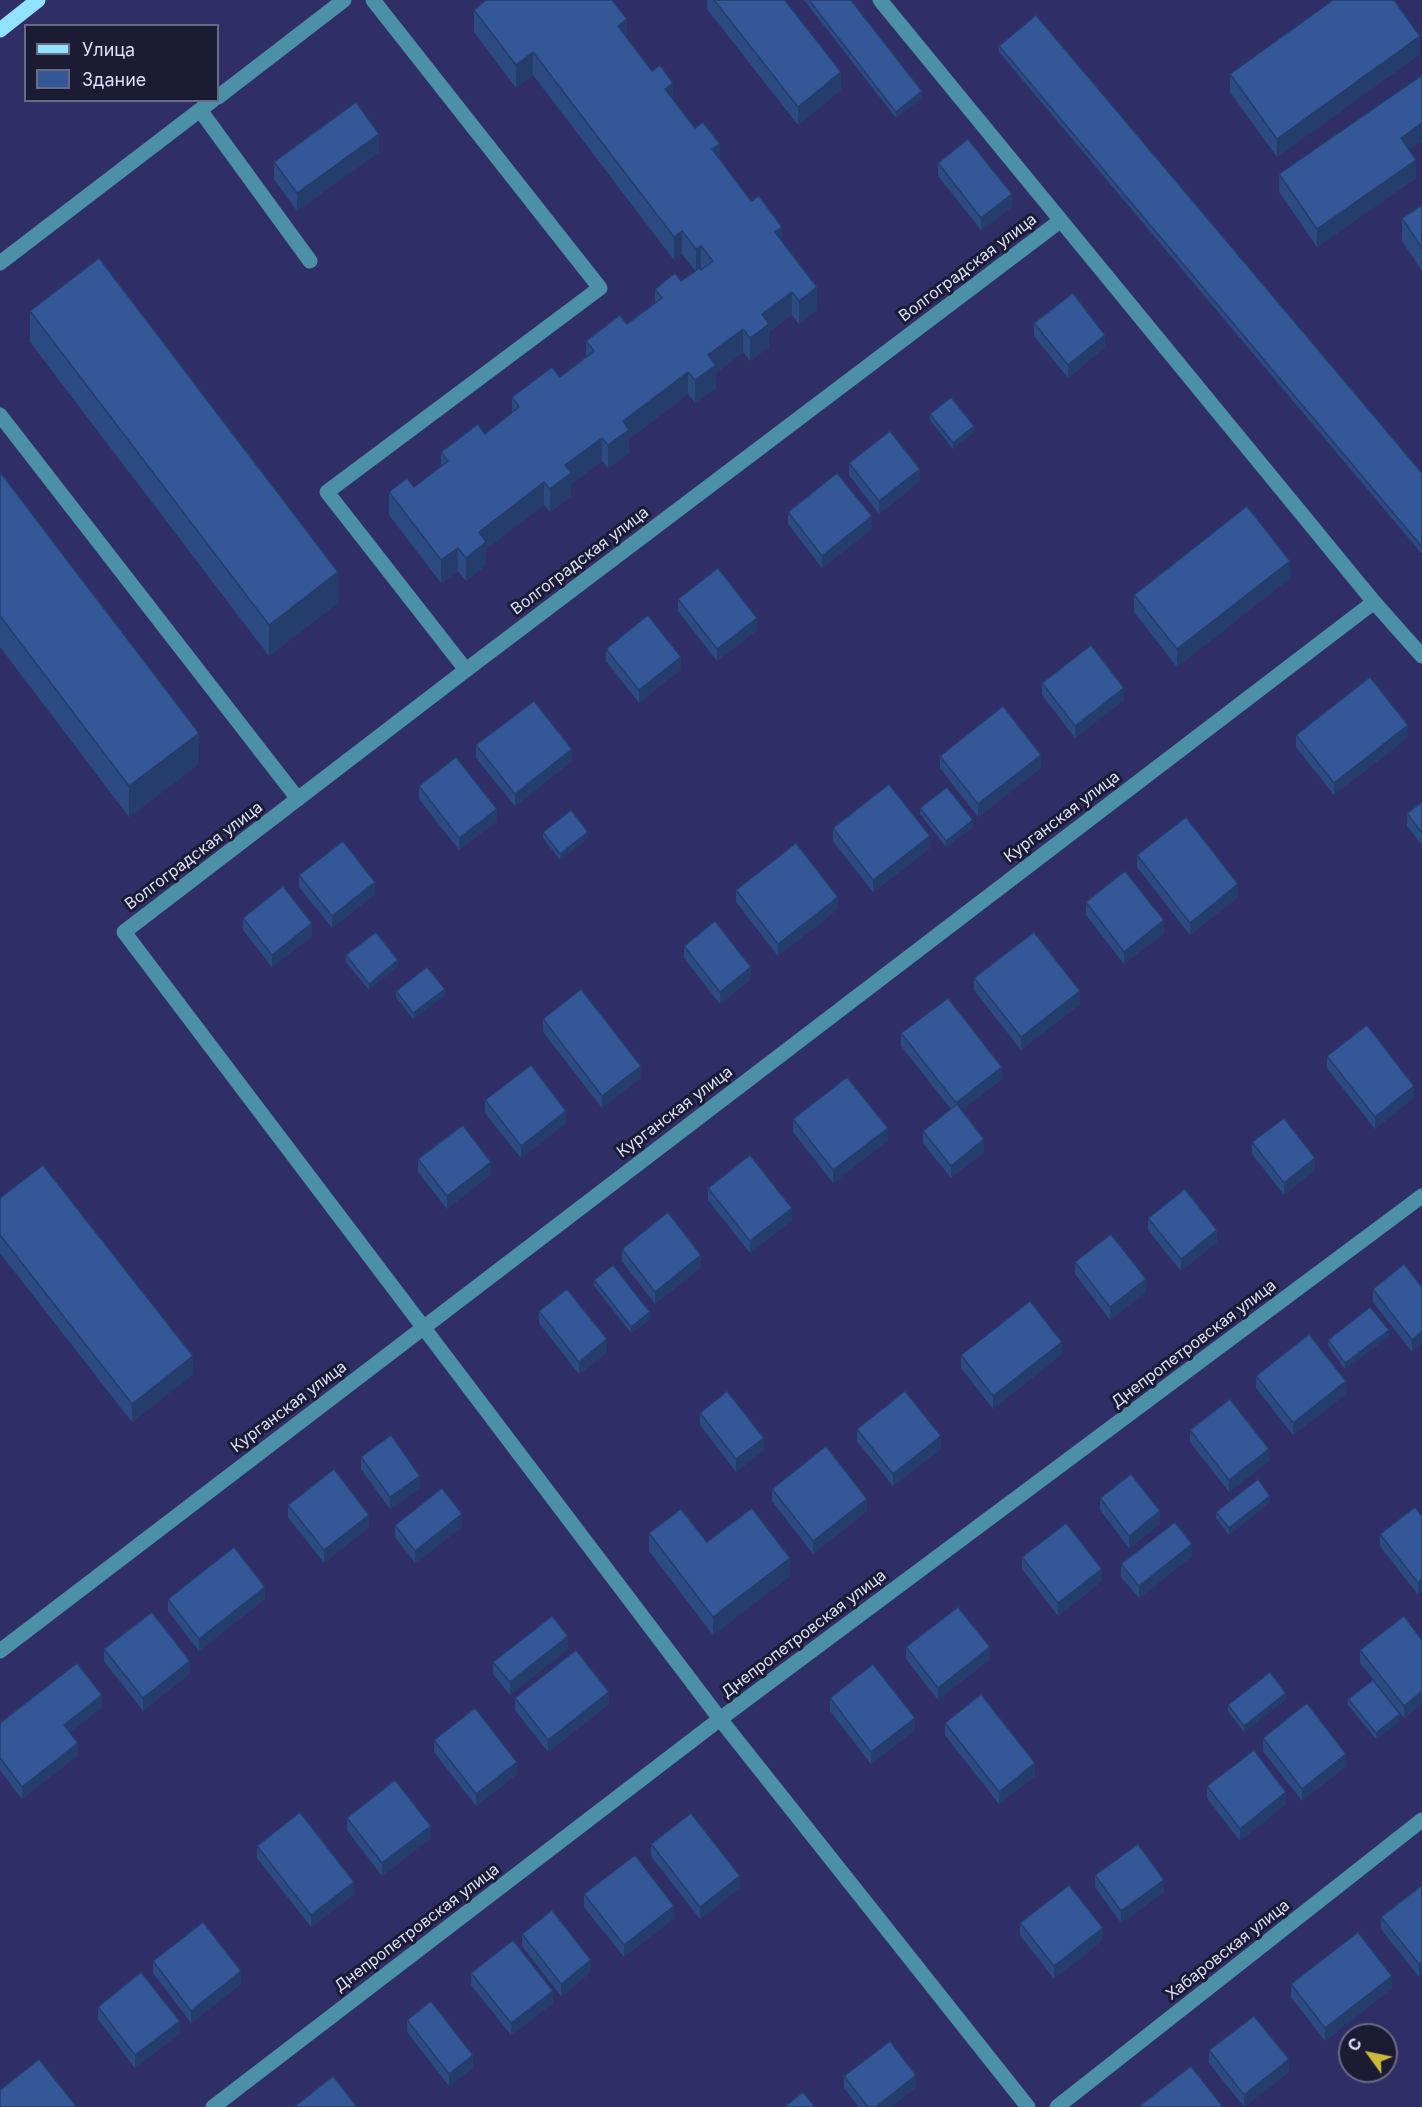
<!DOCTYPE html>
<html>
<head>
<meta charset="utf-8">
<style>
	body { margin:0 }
	#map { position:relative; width:1422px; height:2107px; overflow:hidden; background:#302e66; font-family:Inter,sans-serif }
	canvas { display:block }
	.legend { position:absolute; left:24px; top:24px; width:195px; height:78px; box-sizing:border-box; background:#1b1b34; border:2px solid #686983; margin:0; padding:8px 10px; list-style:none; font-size:18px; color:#dcdefa }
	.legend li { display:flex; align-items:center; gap:12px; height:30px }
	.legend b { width:30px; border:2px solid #686983 }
	.north { position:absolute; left:1338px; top:2023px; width:60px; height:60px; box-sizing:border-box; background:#1b1b34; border:2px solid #686983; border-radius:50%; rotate:303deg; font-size:16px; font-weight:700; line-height:24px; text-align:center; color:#dcdefa }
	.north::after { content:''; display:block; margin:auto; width:21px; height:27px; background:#cbba39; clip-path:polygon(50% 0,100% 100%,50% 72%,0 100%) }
</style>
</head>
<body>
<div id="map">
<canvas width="1422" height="2107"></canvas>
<ul class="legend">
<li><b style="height:8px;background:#90e2fd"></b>Улица</li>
<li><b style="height:16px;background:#345798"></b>Здание</li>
</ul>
<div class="north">С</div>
</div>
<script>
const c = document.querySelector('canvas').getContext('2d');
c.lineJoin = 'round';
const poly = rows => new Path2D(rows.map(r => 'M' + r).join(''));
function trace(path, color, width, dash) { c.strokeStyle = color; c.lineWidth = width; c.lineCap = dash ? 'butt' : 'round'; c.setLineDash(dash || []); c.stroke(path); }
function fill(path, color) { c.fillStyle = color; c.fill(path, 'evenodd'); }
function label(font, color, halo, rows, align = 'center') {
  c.font = font + ' Inter,sans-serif'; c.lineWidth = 6; c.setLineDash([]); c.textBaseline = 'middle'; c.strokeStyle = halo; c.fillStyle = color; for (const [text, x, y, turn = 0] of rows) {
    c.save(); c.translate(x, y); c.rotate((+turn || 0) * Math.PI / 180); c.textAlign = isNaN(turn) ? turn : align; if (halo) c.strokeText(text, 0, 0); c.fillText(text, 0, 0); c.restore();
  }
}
const minor = poly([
	[373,0,600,288,327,492,466,670],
	[880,0,1374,602,1422,656],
	[218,97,344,0],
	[200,110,310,261],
	[0,263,213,100],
	[0,415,298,799],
	[0,1651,1374,602],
	[213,2107,720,1719,1422,1196],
	[1028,2107,720,1719,124,932,466,670,1060,221],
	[1057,2107,1422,1820]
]);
const major = poly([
	[0,30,38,0]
]);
const wall = poly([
	[707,0,785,0,841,90,798,125,707,9],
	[804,0,851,0,922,98,896,118],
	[474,10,627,38,782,242,817,310,799,324,792,315,769,332,769,347,750,361,743,352,716,373,716,388,695,403,688,394,629,439,629,453,608,468,602,461,571,484,571,496,550,512,544,505,486,549,486,565,466,581,458,571,441,583,389,515,389,492,414,487,441,466,441,452,485,434,512,413,512,397,560,377,586,357,586,341,627,324,655,303,655,289,681,281,695,271,682,254,674,260,533,75,516,88,474,32],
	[999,46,1422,473,1422,554,999,52],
	[1420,54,1277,157,1230,92,1230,74],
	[1422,75,1422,141,1409,150,1416,178,1317,247,1279,192,1279,174],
	[379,152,297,211,274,179,274,162],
	[938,163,1012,207,981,230,938,176],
	[1422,205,1422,271,1402,241,1402,218],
	[30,311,338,603,269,656,30,342],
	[1034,323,1105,347,1068,378,1034,336],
	[930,414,974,432,953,449,930,420],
	[849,463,920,481,879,514,849,475],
	[0,472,199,764,129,817,0,647],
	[788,512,872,529,822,568,788,524],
	[1290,578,1177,667,1134,612,1134,595],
	[678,599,757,630,717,661,678,611],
	[606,649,681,669,639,703,606,661],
	[1042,683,1124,700,1075,738,1042,695],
	[1296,735,1408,737,1334,795,1296,747],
	[476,745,572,761,515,806,476,758],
	[940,756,1041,768,978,817,940,768],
	[419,786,497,821,459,850,419,799],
	[1422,802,1422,845,1407,826,1407,813],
	[920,808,973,827,946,847,920,814],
	[833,828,930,848,873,892,833,841],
	[543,832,588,838,560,860,543,838],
	[1137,855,1238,897,1190,935,1137,867],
	[299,875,375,894,332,928,299,887],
	[736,890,838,909,778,956,736,902],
	[1086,902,1164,933,1124,964,1086,915],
	[243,918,312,936,272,967,243,930],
	[684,946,751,979,720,1004,684,958],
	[346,955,398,966,369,990,346,962],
	[974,978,1080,1004,1021,1050,974,990],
	[396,991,445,995,413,1019,396,997],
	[543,1019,641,1078,602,1108,543,1032],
	[901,1033,1002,1079,962,1110,984,1152,951,1178,923,1143,923,1131,951,1109,901,1046],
	[1327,1056,1414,1098,1375,1129,1327,1068],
	[485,1100,566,1123,521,1158,485,1113],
	[793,1119,888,1140,833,1183,793,1132],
	[1252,1142,1315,1170,1284,1195,1252,1154],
	[418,1159,491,1174,447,1209,418,1172],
	[708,1188,792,1220,750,1253,708,1200],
	[0,1198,193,1374,132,1422,0,1253],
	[1148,1218,1217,1242,1181,1271,1148,1230],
	[622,1249,701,1267,655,1304,622,1261],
	[1075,1262,1146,1292,1110,1320,1075,1274],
	[594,1280,650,1319,631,1333,594,1286],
	[1422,1287,1412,1352,1373,1302,1373,1289],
	[539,1311,607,1352,579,1374,539,1323],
	[1389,1336,1345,1369,1328,1346,1328,1340],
	[1062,1354,993,1409,961,1368,961,1355],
	[1256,1376,1346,1394,1293,1435,1256,1388],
	[700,1413,764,1450,736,1472,700,1425],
	[857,1429,941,1449,893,1486,857,1441],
	[1190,1430,1269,1461,1229,1492,1190,1442],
	[361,1457,420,1488,390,1509,361,1469],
	[772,1489,867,1511,813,1554,772,1501],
	[1100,1498,1160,1524,1129,1548,1100,1510],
	[1270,1502,1229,1535,1216,1518,1216,1512],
	[288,1505,369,1527,324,1563,288,1517],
	[1422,1516,1418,1595,1380,1546,1380,1534],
	[395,1525,462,1527,415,1563,395,1537],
	[649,1533,707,1542,790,1576,713,1635,649,1551],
	[1192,1556,1139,1598,1121,1577,1121,1564],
	[1022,1557,1102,1581,1058,1616,1022,1569],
	[168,1599,265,1599,199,1651,168,1611],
	[1422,1640,1422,1704,1404,1718,1360,1663,1360,1650],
	[906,1647,990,1659,938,1700,906,1659],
	[104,1649,190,1673,143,1711,104,1661],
	[568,1649,510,1695,493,1674,493,1662],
	[515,1698,609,1704,548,1752,515,1710],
	[830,1698,915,1730,871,1764,830,1711],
	[1286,1699,1244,1732,1228,1711,1228,1705],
	[1348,1699,1400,1721,1376,1739,1348,1705],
	[102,1707,70,1732,78,1755,22,1799,0,1770,0,1723],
	[945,1723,1035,1776,999,1804,945,1735],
	[1263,1738,1346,1766,1302,1801,1263,1751],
	[434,1740,517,1774,476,1806,434,1752],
	[1207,1786,1286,1804,1240,1841,1207,1798],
	[347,1818,431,1838,382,1876,347,1830],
	[651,1844,740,1888,700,1919,651,1856],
	[257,1846,354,1894,311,1927,257,1858],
	[1095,1875,1164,1892,1121,1923,1095,1887],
	[1422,1885,1419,1977,1381,1929,1381,1917],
	[584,1894,674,1918,624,1957,584,1907],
	[1020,1923,1103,1940,1054,1979,1020,1935],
	[522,1934,591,1972,561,1996,522,1946],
	[153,1961,241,1984,191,2023,153,1973],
	[471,1973,553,2003,511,2035,471,1985],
	[1291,1984,1392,1988,1325,2041,1291,1997],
	[98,2007,180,2033,135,2068,98,2019],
	[407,2020,473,2068,449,2086,407,2032],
	[1209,2050,1289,2072,1244,2107,1209,2063],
	[844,2076,916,2087,891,2107,859,2107,844,2088]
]);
const shadedWall = poly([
	[627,19,627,42,618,26],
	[1420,36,1420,54,1277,157,1277,139],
	[533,52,533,75,516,88,516,65],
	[841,72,841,90,798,125,798,107],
	[673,83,673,106,665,89],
	[922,91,922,98,896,118,896,112],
	[1422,123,1422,141,1401,156,1401,138],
	[379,134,379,152,297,211,297,193],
	[720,144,720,166,712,149],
	[1416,160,1416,178,1317,247,1317,229],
	[1012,194,1012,207,981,230,981,218],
	[782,227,782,250,775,232],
	[682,231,682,254,674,260,674,237],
	[701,246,701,269,696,272,696,249],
	[817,287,817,310,799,324,799,301],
	[792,292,792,315,769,332,769,347,750,361,750,338,762,314],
	[743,329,743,352,716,373,716,388,695,403,695,380,708,355],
	[1105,335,1105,347,1068,378,1068,365],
	[688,372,688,394,629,439,629,453,608,468,608,445,623,421],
	[974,426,974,432,953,449,953,443],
	[602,438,602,461,571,484,571,496,550,512,550,489,565,465],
	[920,469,920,481,879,514,879,501],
	[544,482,544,505,486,549,486,565,466,581,466,558,479,532],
	[872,516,872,529,822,568,822,556],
	[458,548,458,571,441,583,441,560],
	[1290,561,1290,578,1177,667,1177,649],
	[338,572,338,603,269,656,269,625],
	[757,618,757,630,717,661,717,649],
	[681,657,681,669,639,703,639,690],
	[1124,688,1124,700,1075,738,1075,726],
	[1408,725,1408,737,1334,795,1334,783],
	[199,733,199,764,129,817,129,786],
	[572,749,572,761,515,806,515,794],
	[1041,755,1041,768,978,817,978,804],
	[497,809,497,821,459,850,459,838],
	[973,820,973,827,946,847,946,841],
	[588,832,588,838,560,860,560,854],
	[930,836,930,848,873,892,873,880],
	[375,882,375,894,332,928,332,916],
	[1238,884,1238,897,1190,935,1190,923],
	[838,897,838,909,778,956,778,944],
	[1164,920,1164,933,1124,964,1124,952],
	[312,923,312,936,272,967,272,955],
	[398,960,398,966,369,990,369,984],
	[751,967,751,979,720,1004,720,992],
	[445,989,445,995,413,1019,413,1013],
	[1080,991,1080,1004,1021,1050,1021,1037],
	[641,1066,641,1078,602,1108,602,1096],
	[1002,1067,1002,1079,956,1115,956,1103],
	[1414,1086,1414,1098,1375,1129,1375,1117],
	[566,1111,566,1123,521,1158,521,1146],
	[888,1128,888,1140,833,1183,833,1170],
	[984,1139,984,1152,951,1178,951,1166],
	[1315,1158,1315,1170,1284,1195,1284,1183],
	[491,1162,491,1174,447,1209,447,1196],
	[792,1208,792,1220,750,1253,750,1241],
	[1217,1230,1217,1242,1181,1271,1181,1259],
	[701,1255,701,1267,655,1304,655,1292],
	[1146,1279,1146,1292,1110,1320,1110,1307],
	[650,1312,650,1319,631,1333,631,1327],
	[1389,1330,1389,1336,1345,1369,1345,1363],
	[1422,1331,1422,1344,1412,1352,1412,1340],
	[607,1339,607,1352,579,1374,579,1362],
	[1062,1342,1062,1354,993,1409,993,1396],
	[193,1356,193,1374,132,1422,132,1404],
	[1346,1381,1346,1394,1293,1435,1293,1423],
	[941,1436,941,1449,893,1486,893,1474],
	[764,1438,764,1450,736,1472,736,1459],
	[1269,1449,1269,1461,1229,1492,1229,1480],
	[420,1476,420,1488,390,1509,390,1497],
	[1270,1496,1270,1502,1229,1535,1229,1528],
	[867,1499,867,1511,813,1554,813,1541],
	[1160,1511,1160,1524,1129,1548,1129,1536],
	[462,1514,462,1527,415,1563,415,1551],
	[369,1515,369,1527,324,1563,324,1550],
	[1192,1544,1192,1556,1139,1598,1139,1586],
	[790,1558,790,1576,713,1635,713,1617],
	[1102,1569,1102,1581,1058,1616,1058,1603],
	[1422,1579,1422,1591,1418,1595,1418,1583],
	[265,1587,265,1599,199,1651,199,1639],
	[568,1636,568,1649,510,1695,510,1682],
	[990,1647,990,1659,938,1700,938,1688],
	[190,1661,190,1673,143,1711,143,1698],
	[1422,1691,1422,1704,1404,1718,1404,1706],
	[609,1692,609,1704,548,1752,548,1740],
	[1286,1693,1286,1699,1244,1732,1244,1726],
	[102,1695,102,1707,64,1737,64,1725],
	[1400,1714,1400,1721,1376,1739,1376,1733],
	[915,1718,915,1730,871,1764,871,1752],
	[78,1743,78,1755,22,1799,22,1787],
	[1346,1754,1346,1766,1302,1801,1302,1789],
	[517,1762,517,1774,476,1806,476,1794],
	[1035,1763,1035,1776,999,1804,999,1792],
	[1286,1792,1286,1804,1240,1841,1240,1829],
	[431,1826,431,1838,382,1876,382,1863],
	[740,1876,740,1888,700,1919,700,1907],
	[1164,1880,1164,1892,1121,1923,1121,1911],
	[354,1882,354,1894,311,1927,311,1915],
	[674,1906,674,1918,624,1957,624,1945],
	[1103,1928,1103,1940,1054,1979,1054,1966],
	[591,1960,591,1972,561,1996,561,1984],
	[1422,1962,1422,1974,1419,1977,1419,1964],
	[241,1971,241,1984,191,2023,191,2011],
	[1392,1976,1392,1988,1325,2041,1325,2028],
	[553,1991,553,2003,511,2035,511,2023],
	[180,2021,180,2033,135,2068,135,2055],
	[473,2055,473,2068,449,2086,449,2074],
	[1289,2059,1289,2072,1244,2107,1244,2095],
	[916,2075,916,2087,891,2107,876,2107]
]);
const building = poly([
	[486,0,612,0,627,19,618,26,652,71,660,65,673,83,665,89,695,128,703,122,720,144,712,149,751,201,759,196,782,227,775,232,817,287,799,301,792,292,762,314,769,324,750,338,743,329,708,355,716,365,695,380,688,372,623,421,629,430,608,445,602,438,565,465,571,473,550,489,544,482,479,532,486,542,466,558,458,548,441,560,389,492,407,478,414,487,448,461,441,452,478,424,485,434,519,407,512,397,552,367,560,377,594,351,586,341,620,315,627,324,662,298,655,289,675,273,681,281,700,268,701,270,713,261,701,246,696,249,682,231,674,237,533,52,516,65,474,10,486,0],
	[714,0,785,0,841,72,798,107,714,0],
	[809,0,851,0,922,91,896,112,809,0],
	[1333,0,1394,0,1420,36,1277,139,1230,74,1333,0],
	[1036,15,1422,473,1422,547,999,46,1036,15],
	[1422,75,1422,123,1401,138,1416,160,1317,229,1279,174,1422,75],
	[356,102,379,134,297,193,274,162,356,102],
	[968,139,1012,194,981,218,938,163,968,139],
	[1422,205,1422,248,1402,218,1422,205],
	[99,258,338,572,269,625,30,311,99,258],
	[1073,293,1105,335,1068,365,1034,323,1073,293],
	[951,397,974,426,953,443,930,414,951,397],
	[890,431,920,469,879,501,849,463,890,431],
	[0,472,199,733,129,786,0,616,0,472],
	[837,473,872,516,822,556,788,512,837,473],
	[1247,506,1290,561,1177,649,1134,595,1247,506],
	[718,568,757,618,717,649,678,599,718,568],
	[648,615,681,657,639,690,606,649,648,615],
	[1091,645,1124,688,1075,726,1042,683,1091,645],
	[1370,677,1408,725,1334,783,1296,735,1370,677],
	[534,701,572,749,515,794,476,745,534,701],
	[1003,706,1041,755,978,804,940,756,1003,706],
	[456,757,497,809,459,838,419,786,456,757],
	[889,784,930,836,873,880,833,828,889,784],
	[947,787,973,820,946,841,920,808,947,787],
	[1422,802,1422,833,1407,813,1422,802],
	[571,810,588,832,560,854,543,832,571,810],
	[1186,817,1238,884,1190,923,1137,855,1186,817],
	[343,841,375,882,332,916,299,875,343,841],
	[796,843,838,897,778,944,736,890,796,843],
	[1125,871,1164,920,1124,952,1086,902,1125,871],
	[283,886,312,923,272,955,243,918,283,886],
	[715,921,751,967,720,992,684,946,715,921],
	[376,932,398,960,369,984,346,955,376,932],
	[1034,932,1080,991,1021,1037,974,978,1034,932],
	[427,967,445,989,413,1013,396,991,427,967],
	[581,989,641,1066,602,1096,543,1019,581,989],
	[948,998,1002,1067,956,1103,901,1033,948,998],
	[1367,1025,1414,1086,1375,1117,1327,1056,1367,1025],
	[531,1065,566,1111,521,1146,485,1100,531,1065],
	[847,1077,888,1128,833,1170,793,1119,847,1077],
	[957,1104,984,1139,951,1166,923,1131,957,1104],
	[1284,1118,1315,1158,1284,1183,1252,1142,1284,1118],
	[463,1125,491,1162,447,1196,418,1159,463,1125],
	[750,1155,792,1208,750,1241,708,1188,750,1155],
	[43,1165,193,1356,132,1404,0,1235,0,1198,43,1165],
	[1185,1189,1217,1230,1181,1259,1148,1218,1185,1189],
	[668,1212,701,1255,655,1292,622,1249,668,1212],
	[1111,1234,1146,1279,1110,1307,1075,1262,1111,1234],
	[1404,1264,1422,1287,1422,1331,1412,1340,1373,1289,1404,1264],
	[613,1265,650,1312,631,1327,594,1280,613,1265],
	[567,1289,607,1339,579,1362,539,1311,567,1289],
	[1030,1301,1062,1342,993,1396,961,1355,1030,1301],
	[1370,1307,1389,1330,1345,1363,1328,1340,1370,1307],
	[1309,1334,1346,1381,1293,1423,1256,1376,1309,1334],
	[727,1391,764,1438,736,1459,700,1413,727,1391],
	[905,1391,941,1436,893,1474,857,1429,905,1391],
	[1230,1399,1269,1449,1229,1480,1190,1430,1230,1399],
	[391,1435,420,1476,390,1497,361,1457,391,1435],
	[826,1446,867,1499,813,1541,772,1489,826,1446],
	[334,1469,369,1515,324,1550,288,1505,334,1469],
	[1131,1474,1160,1511,1129,1536,1100,1498,1131,1474],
	[1258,1479,1270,1496,1229,1528,1216,1512,1258,1479],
	[442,1488,462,1514,415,1551,395,1525,442,1488],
	[1415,1507,1422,1516,1422,1579,1418,1583,1380,1534,1415,1507],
	[752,1508,790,1558,713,1617,649,1533,681,1509,707,1542,752,1508],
	[1175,1522,1192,1544,1139,1586,1121,1564,1175,1522],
	[1066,1523,1102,1569,1058,1603,1022,1557,1066,1523],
	[234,1547,265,1587,199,1639,168,1599,234,1547],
	[958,1607,990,1647,938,1688,906,1647,958,1607],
	[152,1612,190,1661,143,1698,104,1649,152,1612],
	[552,1616,568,1636,510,1682,493,1662,552,1616],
	[1404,1616,1422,1640,1422,1691,1404,1706,1360,1650,1404,1616],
	[576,1650,609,1692,548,1740,515,1698,576,1650],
	[77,1663,102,1695,64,1725,78,1743,22,1787,0,1758,0,1723,77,1663],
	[873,1664,915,1718,871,1752,830,1698,873,1664],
	[1270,1672,1286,1693,1244,1726,1228,1705,1270,1672],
	[1373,1680,1400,1714,1376,1733,1348,1699,1373,1680],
	[981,1694,1035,1763,999,1792,945,1723,981,1694],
	[1307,1703,1346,1754,1302,1789,1263,1738,1307,1703],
	[475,1708,517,1762,476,1794,434,1740,475,1708],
	[1254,1750,1286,1792,1240,1829,1207,1786,1254,1750],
	[395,1780,431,1826,382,1863,347,1818,395,1780],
	[300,1812,354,1882,311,1915,257,1846,300,1812],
	[691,1813,740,1876,700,1907,651,1844,691,1813],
	[1138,1844,1164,1880,1121,1911,1095,1875,1138,1844],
	[635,1855,674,1906,624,1945,584,1894,635,1855],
	[1069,1885,1103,1928,1054,1966,1020,1923,1069,1885],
	[1422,1885,1422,1962,1419,1964,1381,1917,1422,1885],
	[552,1910,591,1960,561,1984,522,1934,552,1910],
	[203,1922,241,1971,191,2011,153,1961,203,1922],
	[1358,1932,1392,1976,1325,2028,1291,1984,1358,1932],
	[513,1940,553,1991,511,2023,471,1973,513,1940],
	[141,1972,180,2021,135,2055,98,2007,141,1972],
	[431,2001,473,2055,449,2074,407,2020,431,2001],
	[1254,2016,1289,2059,1244,2095,1209,2050,1254,2016],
	[890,2041,916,2075,876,2107,868,2107,844,2076,890,2041],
	[39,2059,76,2106,74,2107,0,2107,0,2090,39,2059],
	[1191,2066,1223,2107,1138,2107,1191,2066],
	[333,2076,357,2107,294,2107,333,2076],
	[803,2092,815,2107,784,2107,803,2092]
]);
const streetNames = [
	["Волгоградская улица",968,268,-37],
	["Волгоградская улица",580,561,-37],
	["Курганская улица",1062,817,-37],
	["Волгоградская улица",194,856,-37],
	["Курганская улица",675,1112,-37],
	["Днепропетровская улица",1194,1344,-37],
	["Курганская улица",289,1407,-37],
	["Днепропетровская улица",804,1634,-37],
	["Днепропетровская улица",417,1928,-37],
	["Хабаровская улица",1228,1950,-38]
];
trace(minor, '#4b90a7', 15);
trace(major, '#90e2fd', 15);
fill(wall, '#2d4b83');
fill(shadedWall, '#243d6a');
fill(building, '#345798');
trace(building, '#243d6a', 1.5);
label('16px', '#dcdefa', '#1b1b34', streetNames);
</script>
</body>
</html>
